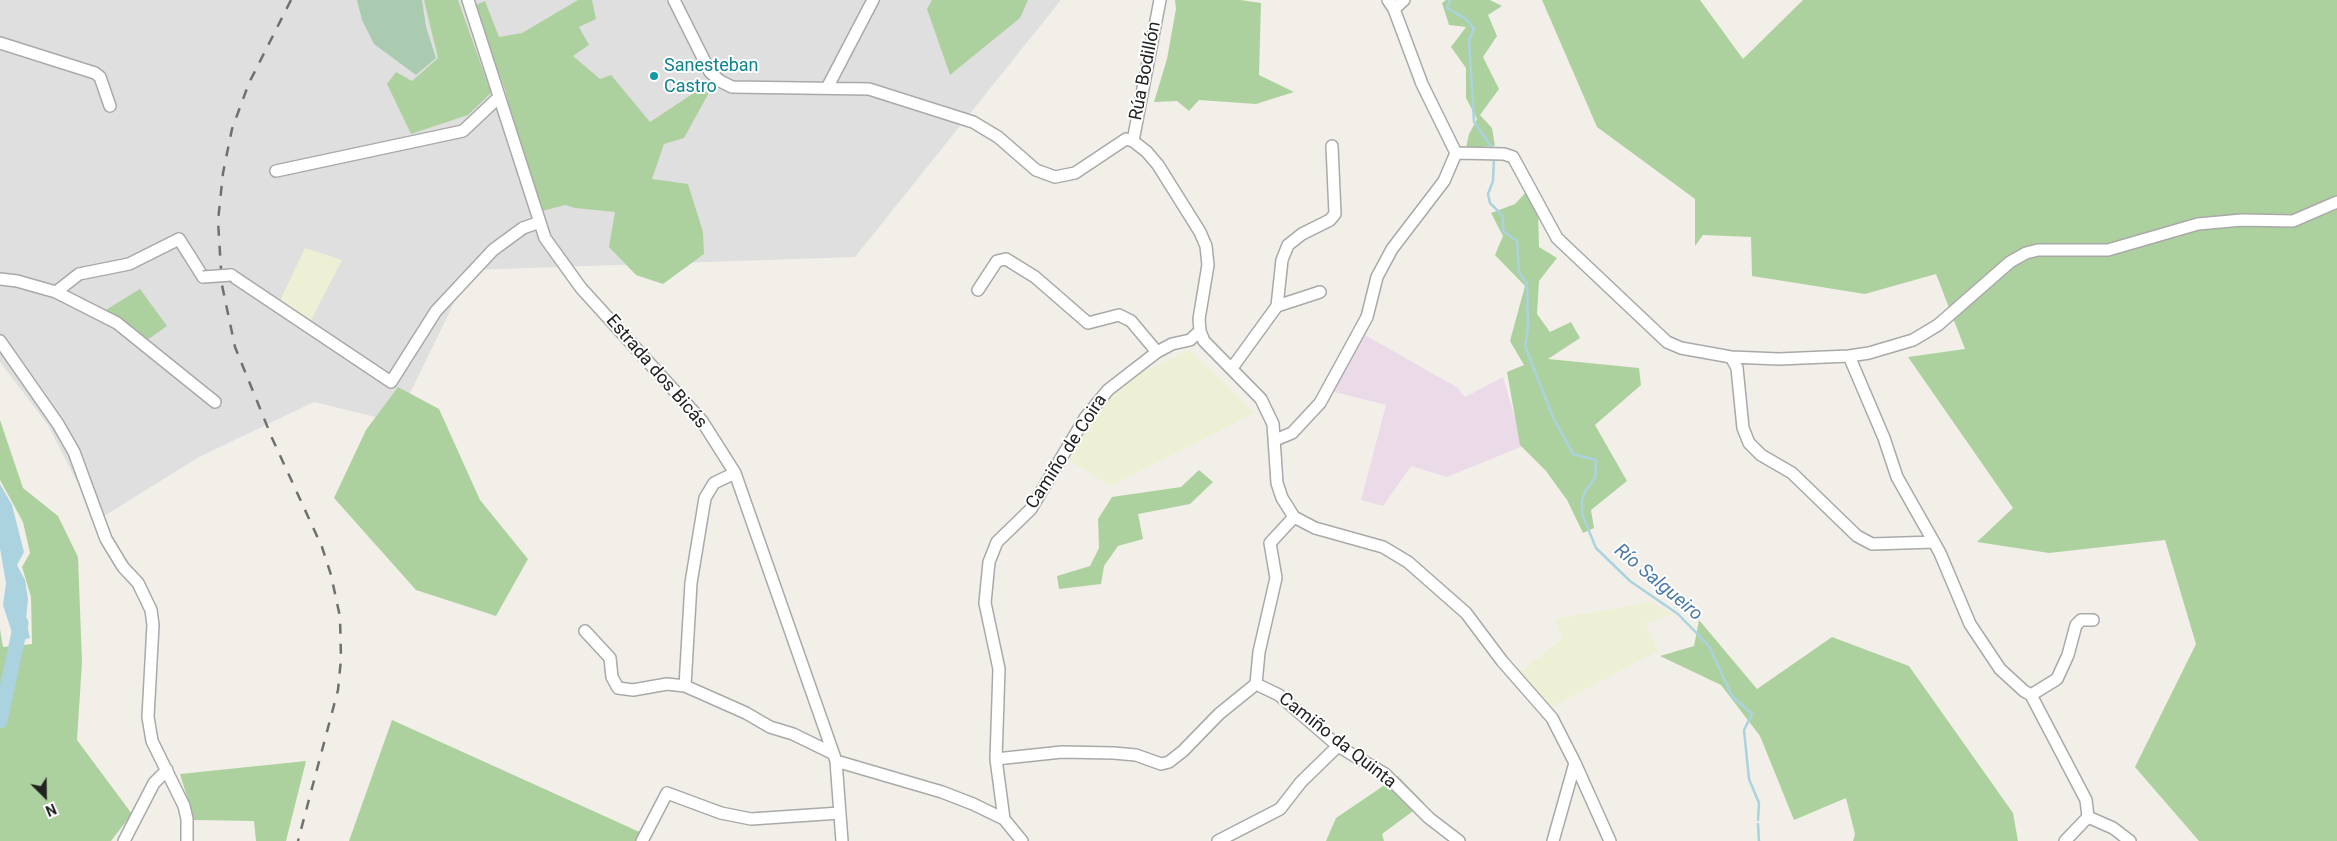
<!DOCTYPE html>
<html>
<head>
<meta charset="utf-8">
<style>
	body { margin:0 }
	#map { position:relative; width:2337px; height:841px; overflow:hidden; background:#f2efe9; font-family:Roboto,sans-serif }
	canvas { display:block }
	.north { position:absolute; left:20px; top:771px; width:50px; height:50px; -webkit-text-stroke:4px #fff; paint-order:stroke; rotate:157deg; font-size:14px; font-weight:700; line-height:20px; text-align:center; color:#222 }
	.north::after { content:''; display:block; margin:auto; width:18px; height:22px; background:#222; clip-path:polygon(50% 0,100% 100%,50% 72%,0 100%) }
</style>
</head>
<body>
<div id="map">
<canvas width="2337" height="841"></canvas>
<div class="north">N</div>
</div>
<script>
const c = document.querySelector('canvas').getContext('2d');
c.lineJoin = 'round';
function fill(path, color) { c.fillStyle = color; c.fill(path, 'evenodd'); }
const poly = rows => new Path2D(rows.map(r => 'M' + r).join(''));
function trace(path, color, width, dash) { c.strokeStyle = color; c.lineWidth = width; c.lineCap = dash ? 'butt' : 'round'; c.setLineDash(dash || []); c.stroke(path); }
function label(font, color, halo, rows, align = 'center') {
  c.font = font + ' Roboto,sans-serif'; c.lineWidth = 4; c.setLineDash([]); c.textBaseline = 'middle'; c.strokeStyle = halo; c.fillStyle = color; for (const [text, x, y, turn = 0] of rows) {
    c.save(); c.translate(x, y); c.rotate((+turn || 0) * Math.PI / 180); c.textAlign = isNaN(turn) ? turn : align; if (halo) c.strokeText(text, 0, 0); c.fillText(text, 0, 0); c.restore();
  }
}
const residential = poly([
	[0,0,1061,0,855,257,470,270,396,422,314,402,199,457,93,523,78,484,48,425,0,362]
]);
const industrial = poly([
	[1365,335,1458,388,1465,397,1503,377,1523,446,1447,477,1411,466,1383,506,1361,500,1386,405,1330,391]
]);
const farmland = poly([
	[305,248,342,260,309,324,279,303],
	[1190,350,1255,413,1110,486,1070,461,1094,414,1135,375],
	[1651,602,1672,614,1646,624,1658,651,1549,709,1520,672,1562,639,1555,619]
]);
const forest = poly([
	[424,0,458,0,491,93,468,115,411,134,387,84,396,72,412,81,438,58],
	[578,0,592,0,596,19,579,27,589,45,573,56,600,79,611,75,650,122,709,83,711,89,684,138,664,144,652,179,688,184,703,232,704,254,663,284,636,275,609,247,615,212,575,208,565,205,542,211,522,154,505,90,474,6,485,1,499,37,522,33],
	[932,0,1028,0,1020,18,950,75,927,9],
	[1175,0,1240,0,1261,3,1259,75,1294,92,1256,104,1199,100,1189,111,1177,101,1154,102,1167,59,1176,9],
	[1446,0,1490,0,1502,6,1488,15,1497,36,1483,57,1499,89,1480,115,1492,128,1495,146,1466,148,1469,134,1477,119,1466,98,1466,68,1451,47,1466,27,1449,25,1442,3],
	[1542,0,1700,0,1743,59,1803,0,2337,0,2337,841,2199,841,2135,767,2196,644,2165,540,2049,553,1977,542,2013,508,1908,357,1965,349,1936,274,1865,294,1752,276,1751,237,1703,235,1695,246,1695,199,1597,127],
	[1527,191,1538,205,1539,247,1557,258,1539,281,1537,314,1550,332,1571,322,1580,338,1548,359,1639,368,1641,385,1595,425,1627,481,1591,510,1594,528,1583,533,1567,500,1546,471,1520,445,1507,372,1524,365,1510,341,1525,286,1495,255,1503,236,1491,213,1515,204],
	[140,289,167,326,147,340,127,324,104,311],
	[398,387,439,409,480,500,528,559,496,616,416,590,334,498,366,430],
	[0,420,23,488,58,516,78,557,82,662,77,740,132,814,111,841,0,841,0,629,3,647,32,644,31,597,22,567,30,553,23,522,0,480],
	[1199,470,1213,482,1190,504,1138,514,1143,539,1118,546,1104,566,1101,584,1059,589,1057,576,1090,566,1099,548,1098,519,1112,497,1181,487],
	[1699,620,1757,689,1832,637,1909,666,2013,813,2018,841,1853,841,1855,834,1846,798,1794,820,1760,736,1721,685,1660,656,1694,646],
	[392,720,644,834,647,841,349,841],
	[306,761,286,841,256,841,254,821,194,820,180,774],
	[1398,776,1424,803,1382,834,1384,841,1326,841,1336,818]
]);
const cemetery = poly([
	[357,0,422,0,426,27,436,58,416,75,374,44,362,20]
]);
const water = poly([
	[0,484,12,505,24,552,17,565,25,580,28,599,26,620,30,638,15,642,3,605,6,583,0,548]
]);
const stream = poly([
	[1450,0,1447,8,1466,19,1474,29,1469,40,1474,122,1493,149],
	[1494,158,1493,181,1488,194,1490,203,1503,216,1503,231,1517,241,1519,272,1527,284,1528,329,1525,346,1553,417,1573,454,1596,460,1595,478,1586,490,1582,500,1582,514,1596,548,1630,581,1678,614,1709,646,1732,696,1752,714,1744,730,1749,779,1759,803,1758,820],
	[1758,824,1759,841]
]);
const river = poly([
	[0,721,21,623]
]);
const minor = poly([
	[468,0,545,238,581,288,702,421,735,473,836,761,842,841],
	[674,0,710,72,720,81,732,87,869,89,973,122,998,137,1036,170,1055,177,1075,173,1126,139,1133,141,1147,152,1158,165,1200,232,1206,246,1208,265,1199,319,1200,331,1204,341,1261,399,1273,424,1277,483,1282,498,1294,517,1315,528,1383,547,1408,562,1466,613,1502,661,1552,718,1575,763,1610,841],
	[1388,0,1394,9,1422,84,1456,153,1504,154,1513,157,1557,238,1667,342,1681,348,1731,357,1779,359,1849,356,1869,353,1913,340,1938,325,2010,262,2026,253,2038,250,2108,250,2198,224,2242,220,2293,221,2337,202],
	[1394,9,1404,0],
	[0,43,95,73,100,77,110,106],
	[827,88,873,0],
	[1133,141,1160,0],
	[276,171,463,131,499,97],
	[231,275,391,382,436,311,493,250,523,228,540,222],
	[0,279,17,281,56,292,79,274,129,264,179,239,203,277],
	[978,290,997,261,1006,259,1035,277,1088,323,1119,315,1131,321,1157,352],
	[56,292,117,323,215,402],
	[1277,306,1320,292],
	[0,341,58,424,74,452,106,539,123,567,138,583,151,610,153,625,148,717,152,741,184,806,187,819,187,841],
	[1849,356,1884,438,1897,477,1940,553,1970,624,2000,669,2024,691,2031,695,2086,800,2088,817,2065,841],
	[1731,357,1737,368,1743,428,1749,443,1761,455,1792,473,1857,536,1872,544,1934,542],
	[1232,368,1277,306,1282,260,1288,245,1302,234,1330,220,1335,214,1332,146],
	[1275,440,1292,433,1320,403,1367,317,1377,277,1392,249,1444,181,1456,153],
	[585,631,610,658,612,677,618,688,633,690,667,684,685,686,746,713,770,727,793,734,832,753],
	[1256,684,1279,695,1338,746,1385,774,1429,818,1459,841],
	[685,686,691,583,705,498,714,483,735,473],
	[2031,695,2057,679,2068,655,2076,625,2081,620,2093,620],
	[996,759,1062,752,1113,753,1136,755,1161,764,1169,762,1183,751,1219,714,1256,684,1259,652,1276,578,1270,543,1294,517],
	[836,761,942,792,973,804,1004,819,1022,841],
	[2088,817,2113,828,2130,841],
	[1004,819,996,759,999,669,985,603,989,562,997,542,1031,509,1085,418,1108,390,1157,352,1172,344,1190,340,1200,331],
	[124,841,154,783,167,770],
	[642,841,667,793,721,813,751,819,840,813],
	[1218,841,1280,809,1301,782,1338,746],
	[1553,841,1575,763]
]);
const rail = poly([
	[291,0,249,83,232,129,223,173,218,221,222,285,235,347,272,438,322,547,331,575,340,617,341,659,338,690,298,841]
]);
const minorBridge = poly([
	[203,277,231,275]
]);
const markers = [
	[654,76,5,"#0f9aa8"]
];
const cultureNames = [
	["Sanesteban",664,66],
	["Castro",664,87]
];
const streetNames = [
	["Rúa Bodillón",1146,71,-79],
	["Estrada dos Bicás",656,372,49],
	["Camiño de Coira",1067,452,-57],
	["Camiño da Quinta",1337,741,38]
];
const waterNames = [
	["Río Salgueiro",1658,583,40]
];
fill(residential, '#e0dfdf');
fill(industrial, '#ebdbe8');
fill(farmland, '#eef0d5');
fill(forest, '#add19e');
fill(cemetery, '#aacbaf');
fill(water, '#aad3df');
trace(stream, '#aad3df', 2.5);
trace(river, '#aad3df', 15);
trace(minor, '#a9a9a9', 14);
trace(minor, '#fff', 11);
trace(rail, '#707070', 2.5, [10, 10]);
trace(minorBridge, '#a9a9a9', 14, []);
trace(minorBridge, '#fff', 11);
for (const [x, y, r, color] of markers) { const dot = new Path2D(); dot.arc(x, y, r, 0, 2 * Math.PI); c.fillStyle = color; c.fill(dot); trace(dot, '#fff', 2); }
label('18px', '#0d838f', '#fff', cultureNames, 'left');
label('18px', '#222', '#fff', streetNames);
label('italic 19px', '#4a7aab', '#fff', waterNames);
</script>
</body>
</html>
